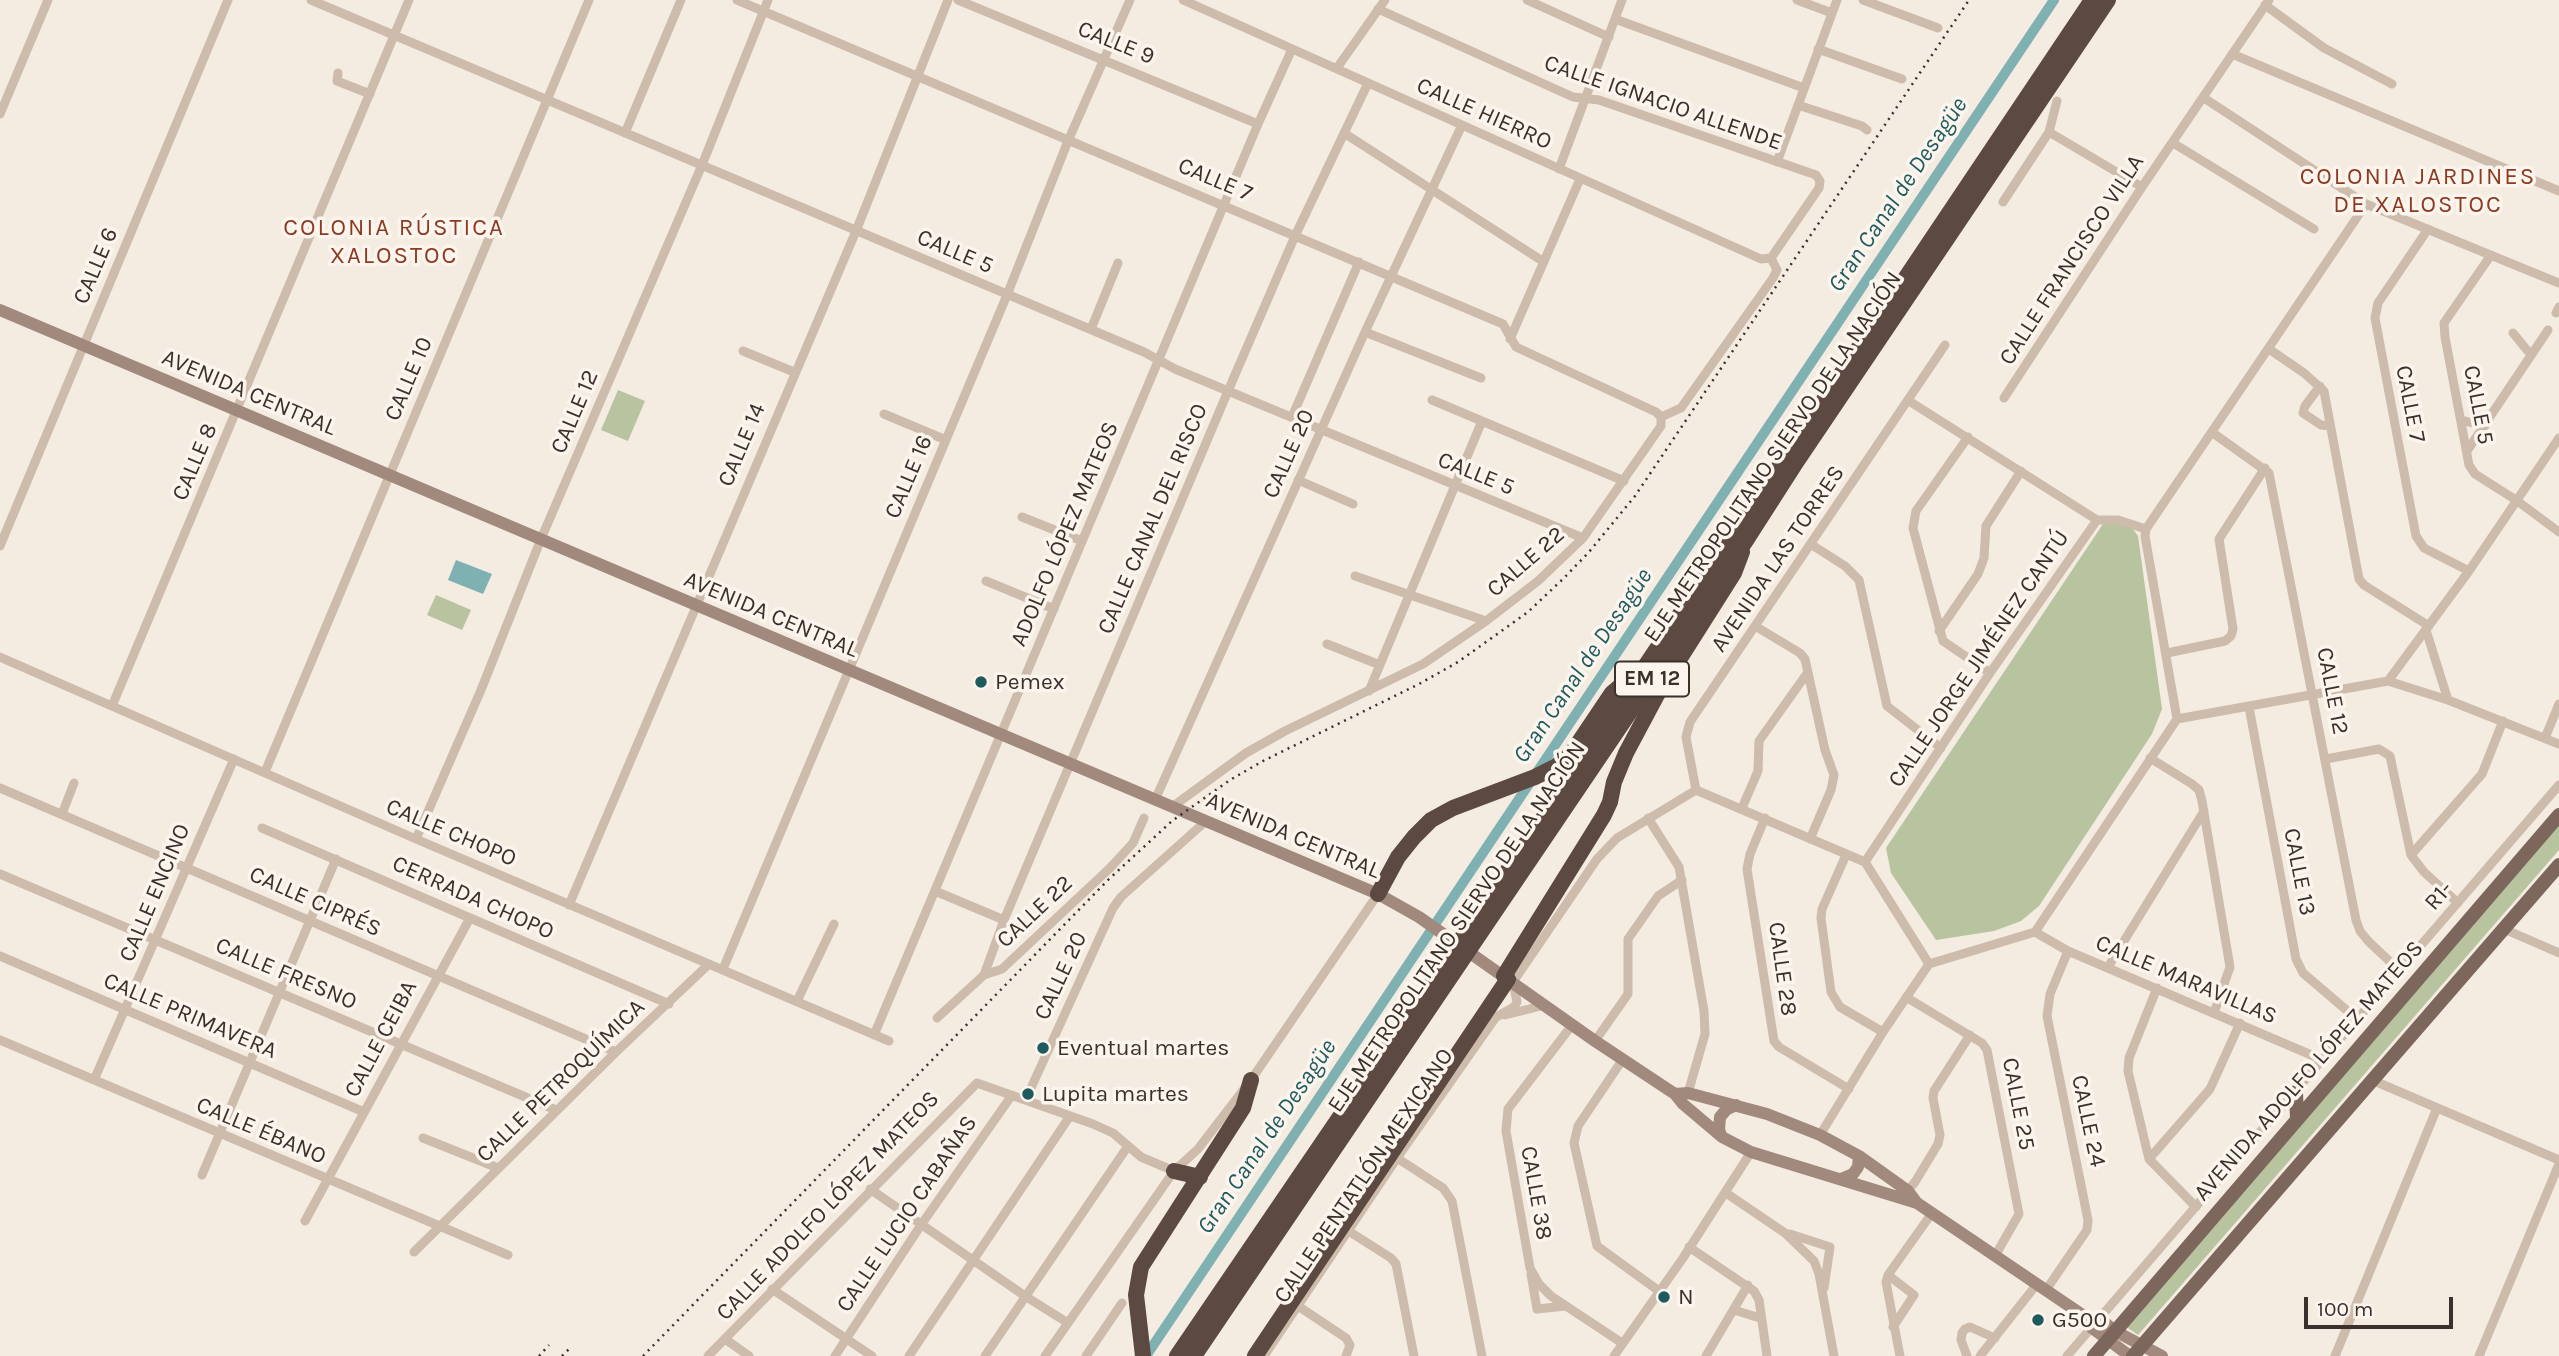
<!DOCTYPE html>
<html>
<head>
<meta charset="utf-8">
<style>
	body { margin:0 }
	#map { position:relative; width:2559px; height:1356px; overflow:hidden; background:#f4ebe1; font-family:Karla,sans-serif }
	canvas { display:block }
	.scale { position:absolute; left:2304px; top:1297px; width:149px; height:32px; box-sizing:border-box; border:4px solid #3b302b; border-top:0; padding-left:9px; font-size:21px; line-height:24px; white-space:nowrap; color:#3b302b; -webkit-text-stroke:5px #fbf5ee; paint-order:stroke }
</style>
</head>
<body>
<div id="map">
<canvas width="2559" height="1356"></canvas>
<div class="scale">100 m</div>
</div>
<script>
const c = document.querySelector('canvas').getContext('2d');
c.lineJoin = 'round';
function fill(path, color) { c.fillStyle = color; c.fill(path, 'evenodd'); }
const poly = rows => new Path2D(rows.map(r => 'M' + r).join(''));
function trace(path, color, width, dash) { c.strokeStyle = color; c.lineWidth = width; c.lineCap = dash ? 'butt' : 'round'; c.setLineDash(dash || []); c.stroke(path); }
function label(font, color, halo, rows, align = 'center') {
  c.font = font + ' Karla,sans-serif'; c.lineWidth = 7; c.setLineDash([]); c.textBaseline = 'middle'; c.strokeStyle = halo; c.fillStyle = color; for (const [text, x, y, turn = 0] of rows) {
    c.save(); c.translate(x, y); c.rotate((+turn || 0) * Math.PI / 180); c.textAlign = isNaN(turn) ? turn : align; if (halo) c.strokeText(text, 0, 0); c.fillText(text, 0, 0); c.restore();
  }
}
const green = poly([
	[618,390,645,401,628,441,601,430],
	[2116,522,2130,525,2138,536,2162,709,2152,734,2039,906,2021,921,1994,931,1936,940,1891,873,1886,848,2103,524],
	[436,595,471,610,462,630,427,615],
	[2559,823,2559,850,2138,1335,2125,1326]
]);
const water = poly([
	[456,560,492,574,483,594,448,580]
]);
const canal = poly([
	[1146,1356,2054,0]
]);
const street = poly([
	[311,0,1144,352,1175,369,1583,538],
	[737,0,1503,324,1516,347,1656,412,1661,417],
	[958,0,1258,124],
	[1183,0,1761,259,1771,258],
	[1527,0,1609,37],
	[1797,0,1832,13],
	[1863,0,1938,28],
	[2265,5,2324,48,2392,84],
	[1378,9,1573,97,1599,100,1816,175,1820,181,1819,188,1771,258],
	[1615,19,1804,88],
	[1818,49,1902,79],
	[2232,54,2559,191],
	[1337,68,1385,0],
	[338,73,337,81,370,94],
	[2204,98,2366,204,2559,283],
	[1798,105,1862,126,1867,130],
	[0,114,48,0],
	[2049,132,2142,187],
	[625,133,681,0],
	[1344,133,1544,262],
	[2173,143,2314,229],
	[1777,162,1837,0],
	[1559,169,1622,0],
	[2003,202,2049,132,2057,101],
	[2428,229,2378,303,2375,318,2416,536,2424,548,2469,571],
	[2491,255,2444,323,2445,337,2469,465,2475,474,2516,500,2559,532],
	[2556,313,2559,307],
	[1091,329,1118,263],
	[1365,332,1481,378],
	[2513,333,2531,355],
	[1510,339,1580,179],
	[2269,349,2304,373,2324,391,2359,579,2364,585,2429,626],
	[743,351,794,372],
	[2320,386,2305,406,2303,413,2321,425,2330,426],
	[2004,398,2142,187,2269,0],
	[1432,400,1624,481],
	[1909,401,2097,520],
	[884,414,946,440],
	[1292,417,1359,262],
	[1661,417,1681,408,1773,278,1777,270,1771,258],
	[2461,420,2485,426],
	[2213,433,2269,473,2356,920,2360,931,2369,942,2399,970],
	[1968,437,1916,511,1913,528,1943,641,1990,673],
	[2467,451,2548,330],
	[1298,480,1353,504],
	[1022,517,1082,541],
	[2097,520,2118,520,2146,529],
	[1812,545,1845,566,1859,580,1887,706,1941,748],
	[0,546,228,0],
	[1355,576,1486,621],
	[986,581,1054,609],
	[1755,626,1800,653,1805,659,1825,750,1834,775,1831,790,1810,839],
	[2426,630,2448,700],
	[1939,631,1978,574,1984,558,1986,526,2021,471],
	[1327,644,1380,665],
	[2167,653,2225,641,2231,636,2233,629,2219,539,2265,468],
	[0,657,416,839,889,1041],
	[2388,681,2469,571,2559,438],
	[1369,691,1482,421],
	[112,706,409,0],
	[2249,707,2296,959,2303,973,2357,1019],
	[2177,719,2388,681,2448,700,2559,744],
	[2545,738,2559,704],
	[2150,758,2192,784,2199,790,2202,801,2230,967,2214,1013],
	[2326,759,2379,749,2390,756,2411,855,2424,872,2458,903],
	[265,772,589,0],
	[0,788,616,1052],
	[1696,790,1686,737,1690,722,1945,345],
	[1696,790,1865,862,1929,964],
	[1155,800,1365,332,1462,125],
	[1172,807,1246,753,1285,731,1423,664,1486,621,1538,581,1583,538,1661,426,1661,417],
	[1742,808,1758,771,1759,741,1808,672],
	[62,814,74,783],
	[1648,818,1679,867,1704,1011,1705,1034,1688,1093],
	[1765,818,1750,854,1747,869,1774,1041,1779,1047,1849,1089],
	[262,828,669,1004],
	[416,839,481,690,541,539,702,165,768,0],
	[1846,855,1822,909,1821,918,1831,992,1840,1007,1883,1032],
	[2411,855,2482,774,2503,721],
	[1865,862,1990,673,2097,520],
	[0,874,556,1110],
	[935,891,1004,920],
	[569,905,856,231,948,0],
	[2504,929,2559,953],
	[2035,932,2068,951,2323,1060],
	[0,956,364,1112],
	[2108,967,2204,811],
	[723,969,1007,295,1068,141,1130,0],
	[984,975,1004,920,1228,391,1295,236,1368,83],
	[2157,988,2129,1058,2128,1071,2149,1159,2196,1207],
	[1906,997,1982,1043,1987,1050,2019,1214,1995,1256],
	[797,1001,834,924],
	[1505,1015,1545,1005],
	[937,1018,984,975,1002,969,1110,868,1133,843,1144,818],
	[1572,1025,1508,1109,1506,1131,1530,1268,1539,1284,1551,1296,1622,1343],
	[874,1035,1258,124,1292,49],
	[0,1040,508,1255],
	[1595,1041,1628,994,1628,939,1658,896,1682,880],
	[1623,1059,1578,1126,1574,1143,1597,1246,1659,1291],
	[94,1080,234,759],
	[2372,1080,2559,1160],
	[1026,1099,1113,908,1121,897,1206,821],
	[1820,1135,1883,1032,1929,964,2035,932,2177,719,2145,536,2146,529,2366,204],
	[423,1138,498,1168],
	[1397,1158,1443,1188,1452,1201,1482,1356],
	[2149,1159,2210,1089,2240,1023],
	[202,1175,336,859],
	[870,1189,1025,1296,1068,1323],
	[1726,1193,1785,1233,1814,1261,1819,1274,1834,1356],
	[1905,1194,1915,1182,1938,1144,1940,1135,1933,1098,1934,1091,1970,1035],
	[305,1221,470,918],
	[1350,1232,1391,1258,1396,1264,1414,1356],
	[1790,1234,1830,1247,1824,1288],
	[1689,1247,1754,1291,1759,1300,1767,1356],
	[414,1252,616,1052,709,964],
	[1531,1274,1537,1309,1565,1306],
	[1888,1275,1914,1295,1893,1327],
	[772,1289,872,1356],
	[2046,1290,2087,1230,2088,1220,2047,1016,2050,994,2068,951],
	[1298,1306,1346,1338,1350,1345,1346,1356],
	[1734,1310,1760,1318],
	[725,1339,749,1356],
	[708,1356,977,1083,1093,1124,1113,1133,1141,1157,1174,1171],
	[835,1356,921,1225,1012,1095],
	[909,1356,1070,1116],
	[985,1356,1128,1146],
	[1045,1356,1174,1171,1198,1149,1251,1080,1378,894],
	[1086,1356,1122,1303],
	[1264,1356,1397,1158,1496,1017,1514,1007,1517,1002,1513,982,1597,859,1617,838,1696,790],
	[1614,1356,1683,1258,1751,1152],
	[1706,1356,1748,1285],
	[1900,1356,1886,1282,1888,1275,1932,1213],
	[1967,1356,1961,1340,1962,1333,1965,1329,1970,1327,1995,1338],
	[1980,1356,2037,1284],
	[2067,1356,2559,785],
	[2335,1356,2437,1108],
	[2479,1356,2559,1164]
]);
const secondary = poly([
	[0,310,1378,894,1419,917,1595,1041,1675,1094,1683,1104,1722,1137,1751,1152,1917,1203],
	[1675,1094,1688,1093,1767,1114,1820,1135,1859,1156,1908,1191,1917,1203,2087,1318,2092,1328,2130,1356],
	[1722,1137,1719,1130,1720,1117,1726,1110,1736,1105],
	[1841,1179,1853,1174,1858,1167,1859,1156],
	[2089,1319,2100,1319,2115,1331,2162,1356]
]);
const primary = poly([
	[2296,1092,2297,1119],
	[2094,1356,2559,815],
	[2133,1356,2559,865]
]);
const highway = poly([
	[1378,894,1398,857,1414,837,1431,820,1453,808,1535,777,1555,767,1571,754,1612,693,1640,669],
	[1504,976,1604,815,1610,802,1614,782,1626,753,1658,693,1734,573,1742,552],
	[1174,1171,1200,1177],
	[1143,1356,1136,1295,1141,1267,1243,1108,1251,1080],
	[1255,1356,1508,979]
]);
const rail = poly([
	[539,1356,549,1345],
	[562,1356,571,1347],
	[643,1356,1109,879,1172,821,1230,780,1263,761,1419,684,1458,662,1528,612,1564,578,1589,552,1635,496,1969,0]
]);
const highwayBridge = poly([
	[1177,1356,1540,823,2092,0],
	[1194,1356,1747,539,1797,461,2108,0]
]);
const markers = [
	[981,682,7,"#1f5a5e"],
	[1043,1048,7,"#1f5a5e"],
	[1028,1094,7,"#1f5a5e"],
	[1664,1297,7,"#1f5a5e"],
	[2038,1320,7,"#1f5a5e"]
];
const shields = [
	[1652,679,74]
];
const shieldNames = [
	["EM 12",1652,679]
];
const streetNames = [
	["CALLE 9",1116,43,22],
	["CALLE IGNACIO ALLENDE",1663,103,19],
	["CALLE HIERRO",1484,114,24],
	["CALLE 7",1215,180,23],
	["CALLE 5",955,252,23],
	["CALLE FRANCISCO VILLA",2072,260,-57],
	["CALLE 6",96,266,-67],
	["CALLE 10",409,379,-67],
	["AVENIDA CENTRAL",249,393,23],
	["CALLE 7",2410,404,79],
	["CALLE 5",2478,405,79],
	["CALLE 12",575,412,-67],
	["CALLE 14",742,445,-67],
	["CALLE 20",1289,454,-66],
	["EJE METROPOLITANO SIERVO DE LA NACIÓN",1773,457,-56],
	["CALLE 8",195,462,-67],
	["CALLE 5",1476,474,22],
	["CALLE 16",909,477,-67],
	["CALLE CANAL DEL RISCO",1153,519,-67],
	["ADOLFO LÓPEZ MATEOS",1065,534,-67],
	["AVENIDA LAS TORRES",1778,559,-56],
	["CALLE 22",1526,562,-41],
	["AVENIDA CENTRAL",771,615,23],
	["CALLE JORGE JIMÉNEZ CANTÚ",1979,659,-56],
	["CALLE 12",2332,691,79],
	["CALLE CHOPO",451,833,23],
	["AVENIDA CENTRAL",1293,836,23],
	["CALLE 13",2299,872,79],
	["CALLE ENCINO",155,893,-67],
	["R1-",2439,896,-49],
	["CERRADA CHOPO",473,898,24],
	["CALLE CIPRÉS",315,902,24],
	["CALLE 22",1035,912,-43],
	["EJE METROPOLITANO SIERVO DE LA NACIÓN",1457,927,-56],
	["CALLE 28",1782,969,82],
	["CALLE FRESNO",286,974,23],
	["CALLE 20",1061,976,-65],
	["CALLE MARAVILLAS",2186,980,23],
	["CALLE PRIMAVERA",190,1016,23],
	["CALLE CEIBA",381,1039,-62],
	["AVENIDA ADOLFO LÓPEZ MATEOS",2309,1071,-49],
	["CALLE PETROQUÍMICA",561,1081,-44],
	["CALLE 25",2018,1104,79],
	["CALLE 24",2088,1121,78],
	["CALLE ÉBANO",261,1131,23],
	["CALLE PENTATLÓN MEXICANO",1364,1176,-56],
	["CALLE 38",1536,1193,80],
	["CALLE ADOLFO LÓPEZ MATEOS",828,1206,-46],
	["CALLE LUCIO CABAÑAS",907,1214,-56]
];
const poiNames = [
	["Pemex",995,682],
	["Eventual martes",1057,1048],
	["Lupita martes",1042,1094],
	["N",1678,1297],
	["G500",2052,1320]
];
const neighbourhoodNames = [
	["COLONIA JARDINES",2418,177],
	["DE XALOSTOC",2418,205],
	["COLONIA RÚSTICA",394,228],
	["XALOSTOC",394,256]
];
const waterNames = [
	["Gran Canal de Desagüe",1898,195,-56],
	["Gran Canal de Desagüe",1583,666,-56],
	["Gran Canal de Desagüe",1267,1137,-56]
];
fill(green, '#b8c4a0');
fill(water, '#7fb0b2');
trace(canal, '#7fb0b2', 10);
trace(street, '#cdbbac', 9);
trace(secondary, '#a18a7d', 12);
trace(primary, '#7d675c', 14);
trace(highway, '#5c4a42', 16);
trace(rail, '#3b302b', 2.5, [2, 5]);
trace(highwayBridge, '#5c4a42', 16);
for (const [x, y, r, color] of markers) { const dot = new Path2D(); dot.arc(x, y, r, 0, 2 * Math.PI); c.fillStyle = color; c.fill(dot); trace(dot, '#fbf5ee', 2.5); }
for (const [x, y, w] of shields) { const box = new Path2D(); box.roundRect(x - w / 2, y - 17.5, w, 35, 5); c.fillStyle = '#fbf5ee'; c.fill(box); trace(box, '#3b302b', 2); }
label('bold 21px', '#3b302b', null, shieldNames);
label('23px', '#3b302b', '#fbf5ee', streetNames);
label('23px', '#3b302b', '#fbf5ee', poiNames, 'left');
c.letterSpacing = '2px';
label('24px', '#8c3b22', '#fbf5ee', neighbourhoodNames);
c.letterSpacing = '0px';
label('italic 24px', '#1f5a5e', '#fbf5ee', waterNames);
</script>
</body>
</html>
